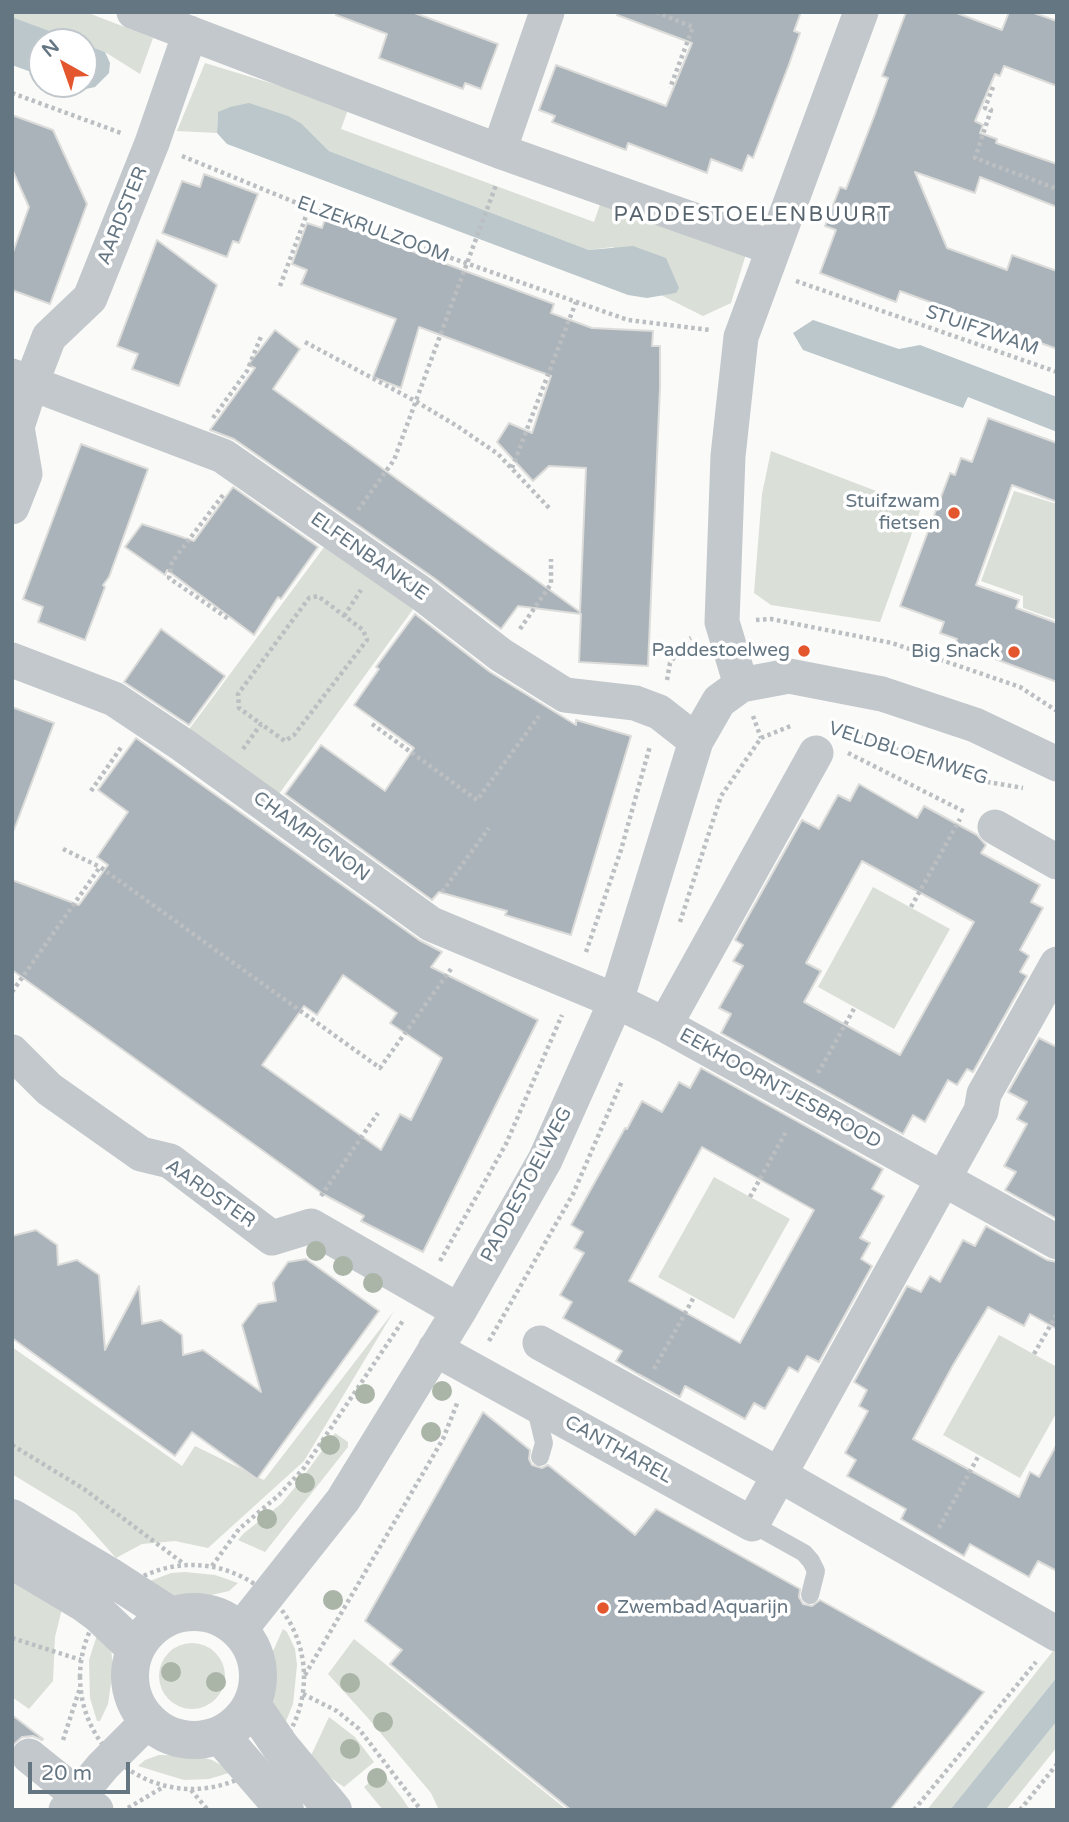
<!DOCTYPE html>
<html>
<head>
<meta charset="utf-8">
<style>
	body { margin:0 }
	#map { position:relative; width:1069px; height:1822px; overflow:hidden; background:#fafaf8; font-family:"Varela Round",sans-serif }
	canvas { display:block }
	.frame { position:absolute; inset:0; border:14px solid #657683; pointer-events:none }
	.north { position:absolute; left:28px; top:28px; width:70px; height:70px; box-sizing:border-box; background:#fff; border:2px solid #c1c8cd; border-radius:50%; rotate:320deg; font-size:19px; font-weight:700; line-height:28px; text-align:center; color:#657683 }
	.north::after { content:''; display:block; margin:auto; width:24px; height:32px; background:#e4572e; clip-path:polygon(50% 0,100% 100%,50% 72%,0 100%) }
	.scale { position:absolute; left:28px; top:1762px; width:102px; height:32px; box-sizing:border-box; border:4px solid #657683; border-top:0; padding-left:9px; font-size:21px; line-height:24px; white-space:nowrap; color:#657683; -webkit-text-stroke:5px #fff; paint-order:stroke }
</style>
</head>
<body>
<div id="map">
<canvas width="1069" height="1822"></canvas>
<div class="frame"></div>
<div class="north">N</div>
<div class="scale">20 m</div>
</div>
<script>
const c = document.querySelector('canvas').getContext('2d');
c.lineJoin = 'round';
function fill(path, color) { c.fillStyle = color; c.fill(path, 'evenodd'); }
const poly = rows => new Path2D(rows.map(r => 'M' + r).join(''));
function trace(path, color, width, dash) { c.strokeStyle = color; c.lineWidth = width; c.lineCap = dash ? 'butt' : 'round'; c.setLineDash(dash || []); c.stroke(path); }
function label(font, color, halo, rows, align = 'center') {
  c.font = font + ' "Varela Round",sans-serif'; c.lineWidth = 7; c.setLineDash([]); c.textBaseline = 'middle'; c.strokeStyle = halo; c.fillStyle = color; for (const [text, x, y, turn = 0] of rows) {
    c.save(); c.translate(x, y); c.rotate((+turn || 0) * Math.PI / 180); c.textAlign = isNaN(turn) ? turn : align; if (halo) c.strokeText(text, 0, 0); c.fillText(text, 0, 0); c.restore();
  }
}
const green = poly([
	[12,12,86,12,153,38,140,74,105,52,12,17],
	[205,63,349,107,341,129,594,222,602,199,746,254,731,303,703,316,661,295,676,293,613,247,589,250,329,151,302,124,218,112,217,133,177,131],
	[771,451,921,508,880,622,771,605,754,593,762,494],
	[1014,491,1057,504,1057,620,1023,608,1023,596,981,581],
	[325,546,414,608,276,798,187,732],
	[873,887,950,929,894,1029,818,987],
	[714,1177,790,1219,734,1319,658,1277],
	[394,1311,304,1461,208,1548,175,1541,142,1544,116,1558,76,1513,12,1474,12,1347,182,1466,195,1446,264,1480],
	[999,1335,1057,1367,1057,1412,1020,1478,943,1435],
	[335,1433,348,1442,348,1447,265,1552,238,1540,244,1533,281,1504,297,1485],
	[185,1572,215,1575,238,1583,229,1591,202,1597,175,1597,150,1581,171,1573],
	[12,1576,62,1609,55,1637,53,1681,29,1709,12,1697],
	[283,1629,287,1632,295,1649,297,1665,293,1704,284,1726,271,1706,273,1651],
	[98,1632,111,1648,113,1670,108,1704,100,1721,97,1721,90,1698,89,1660],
	[354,1639,567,1810,439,1810,431,1793,367,1717,328,1674],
	'159 1676a33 33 0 1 1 66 0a33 33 0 1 1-66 0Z',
	[1057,1646,1057,1677,950,1810,927,1810],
	[329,1717,355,1737,374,1762,344,1787,308,1762],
	[1057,1721,1057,1747,1012,1803,1006,1810,985,1810],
	[159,1755,198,1756,212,1760,228,1769,229,1773,209,1779,184,1780,138,1766,145,1760],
	[382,1772,402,1798,410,1810,383,1810,364,1787]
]);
const water = poly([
	[12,17,79,42,42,42,42,76,12,65],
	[84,44,105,52,110,63,109,73,95,87,81,90,65,84,84,84],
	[249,103,288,116,302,124,329,151,589,250,633,246,666,258,679,288,676,293,647,298,628,295,227,144,217,133,218,112,230,107],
	[813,320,899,349,920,345,1057,397,1057,432,968,397,963,408,803,350,793,333],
	[1057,1677,1057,1721,985,1810,950,1810]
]);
const building = poly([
	[336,12,412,12,498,44,481,89,465,83,463,89,379,58,387,34,336,15,336,12],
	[618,12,801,12,794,31,800,33,788,67,753,158,748,155,742,171,711,159,707,173,628,143,626,150,552,122,555,116,539,110,556,65,666,106,692,43,617,15,618,12],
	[906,12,954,12,1002,30,1009,12,1031,12,1057,21,1057,86,1004,66,1000,76,995,74,975,121,983,125,980,133,997,139,996,143,1057,164,1057,207,980,177,975,193,915,172,947,248,1007,270,1012,255,1057,271,1057,349,900,291,896,302,820,273,836,230,825,226,840,187,846,189,875,114,888,78,882,76,906,12],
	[12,115,53,130,87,204,50,304,12,290,12,255,29,207,12,169,12,115],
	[204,174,258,194,239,243,233,241,227,257,162,233,182,181,200,187,204,174],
	[325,219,554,304,551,313,592,328,653,331,652,346,660,346,660,387,648,666,579,662,581,614,518,606,501,629,434,578,234,439,210,430,255,368,248,365,275,330,300,349,273,389,580,612,586,468,549,466,533,481,497,442,509,423,532,433,551,376,419,327,401,388,373,377,396,319,301,284,307,270,292,264,307,223,322,228,325,219],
	[157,240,217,285,179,386,132,369,138,354,117,346,157,240],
	[988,418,1057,443,1057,502,1012,485,976,585,1019,600,1016,608,1057,623,1057,682,955,644,957,639,940,633,944,622,900,606,950,473,955,475,961,458,972,462,988,418],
	[81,444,148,469,109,577,103,585,105,587,85,640,38,622,43,607,23,599,81,444],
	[233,487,318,547,281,599,278,597,254,635,167,570,165,575,125,547,142,524,194,541,233,487],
	[415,614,490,672,576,725,576,720,631,736,571,935,505,915,507,911,439,892,432,900,285,794,321,745,385,791,414,748,354,705,379,669,376,667,415,614],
	[161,629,225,676,189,725,124,682,161,629],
	[12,707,54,723,14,830,12,829,12,707],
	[136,738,419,940,442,952,431,967,538,1020,423,1252,361,1221,364,1216,323,1194,12,970,12,880,79,905,108,865,97,857,128,812,98,790,136,738],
	[343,975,397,1013,390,1023,442,1058,411,1120,400,1114,381,1150,262,1065,304,1006,317,1015,343,975],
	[859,784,917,818,924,806,977,835,986,845,981,853,1040,885,1031,902,1043,908,1020,950,1029,956,1020,972,1027,976,973,1072,967,1069,957,1085,948,1080,925,1122,913,1115,903,1134,721,1033,731,1014,719,1008,743,966,733,961,743,945,735,940,802,820,819,829,838,795,850,801,859,784],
	[862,861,974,922,900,1055,804,1002,821,971,806,963,862,861],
	[1039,1038,1057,1047,1057,1219,1005,1190,1016,1172,1004,1166,1027,1124,1017,1119,1027,1102,1008,1092,1039,1038],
	[701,1068,883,1169,872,1189,884,1196,860,1238,870,1243,861,1259,872,1266,819,1362,807,1356,798,1372,789,1367,765,1409,754,1403,745,1419,685,1386,680,1397,638,1374,616,1361,622,1351,563,1318,572,1302,560,1295,584,1253,574,1248,583,1232,571,1225,625,1128,627,1129,642,1101,662,1112,679,1082,690,1088,701,1068],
	[702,1147,814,1210,740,1343,629,1281,702,1147],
	[986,1226,1047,1260,1057,1262,1057,1329,1030,1314,1024,1326,988,1307,953,1365,913,1439,1019,1497,1030,1472,1039,1477,1057,1444,1057,1571,1038,1561,1029,1577,970,1544,964,1556,901,1519,906,1509,847,1476,856,1460,845,1453,868,1411,859,1406,867,1390,854,1382,907,1286,921,1292,930,1276,940,1282,963,1240,975,1246,986,1226],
	[36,1230,57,1245,58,1265,77,1260,99,1275,105,1350,139,1286,142,1324,161,1320,182,1335,183,1355,203,1350,261,1392,242,1325,258,1304,276,1301,273,1283,288,1262,306,1259,379,1311,257,1479,192,1432,175,1456,12,1338,12,1236,36,1230],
	[483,1412,530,1450,529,1459,532,1465,542,1468,548,1465,635,1535,656,1509,800,1589,799,1597,803,1604,812,1606,820,1600,984,1692,890,1810,571,1810,390,1664,402,1650,365,1621,483,1412],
	[12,1715,43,1739,42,1740,33,1736,22,1737,12,1746,12,1715]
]);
const path = poly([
	[656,12,693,27,670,88],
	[993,87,985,108,991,110,975,158,1057,189],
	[12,93,121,133],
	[182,156,309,208,628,320,710,330],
	[796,281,1057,372],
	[280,286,309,208],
	[305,342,417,402,457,426,498,454,551,510],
	[213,418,247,371,262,334],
	[512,468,576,302],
	[223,495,172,562,169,578,230,620],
	[358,510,394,460,496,185],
	[344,616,361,590],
	[756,620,771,619,892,643,1020,687,1057,711],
	[520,629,551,584,551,559],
	[667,680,670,663,687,640,691,638],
	[753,716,761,738],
	[372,724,477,800,539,716],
	[842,730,988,782,1023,788],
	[761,738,793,725],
	[243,749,261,724,285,741,294,735,367,640,363,630,318,596,309,598,238,694,239,708,261,724],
	[848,753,965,812],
	[91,791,122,746],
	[63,849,100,867],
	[442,892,489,828],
	[911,907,960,819],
	[680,922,721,796,761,738],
	[586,952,621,850,650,746],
	[12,992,100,867,380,1068,451,969],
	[818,1073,855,1007],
	[321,1196,378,1113],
	[750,1197,787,1130],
	[440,1261,506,1144,562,1015],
	[489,1341,573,1194,622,1081],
	[1034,1354,1057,1314],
	[654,1369,694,1297],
	[12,1445,84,1489,184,1564],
	[939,1528,979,1455],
	'80 1677a112 112 0 1 1 224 0a112 112 0 1 1-224 0Z',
	[212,1566,239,1529,279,1495,304,1468,404,1319],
	[12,1638,81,1660],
	[305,1675,443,1439,458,1401],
	[303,1694,337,1711,359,1729,421,1810],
	[63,1740,80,1688],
	[191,1790,208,1810],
	[128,1808,165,1786],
	[914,1810,1036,1662],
	[1020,1810,1057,1764]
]);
const service = poly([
	[531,1405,538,1418,544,1443,540,1457],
	[752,1524,804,1553,811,1561,816,1571,810,1595]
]);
const minor = poly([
	[134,12,499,151,773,248],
	[499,151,547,12],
	[12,376,223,456,422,594,501,655,565,695,635,703,659,712,696,741],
	[12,507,25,474,17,427,31,384,49,337,90,298,152,143,190,33],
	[12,660,114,699,183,745,431,924,616,1001,665,1025,1057,1242],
	[741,685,722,622,728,456,741,337,861,12],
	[995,827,1057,862],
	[665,1025,816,753],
	[12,1052,49,1089,141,1154,170,1161,272,1238,311,1226,459,1311],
	[540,1343,778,1474,1057,1634],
	[435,1349,752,1524,981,1111,984,1094,1057,964],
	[240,1630,343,1500,459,1311,545,1160,616,1001,696,741,719,701,741,685,789,676,882,694,975,725,1057,764],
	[29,1756,96,1810],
	[66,1810,103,1766,148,1721]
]);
const tertiary = poly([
	[12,1518,109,1576,171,1616],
	[12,1560,84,1603,99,1614,136,1649],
	'130 1676a64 64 0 1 1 128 0a64 64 0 1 1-128 0Z',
	[252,1705,280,1746,333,1810],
	[220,1735,285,1810]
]);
const trees = [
	[316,1251],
	[343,1266],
	[373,1283],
	[442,1391],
	[365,1394],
	[431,1432],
	[330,1445],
	[305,1483],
	[267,1519],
	[333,1600],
	[171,1672],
	[216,1682],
	[350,1683],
	[383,1722],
	[350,1749],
	[377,1778]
];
const markers = [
	[954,513,7,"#e4572e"],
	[804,651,7,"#e4572e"],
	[1014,652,7,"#e4572e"],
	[603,1608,7,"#e4572e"]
];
const streetNames = [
	["AARDSTER",123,216,-68],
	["ELZEKRULZOOM",373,230,20],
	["STUIFZWAM",982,331,19],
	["ELFENBANKJE",369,557,35],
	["VELDBLOEMWEG",908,754,18],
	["CHAMPIGNON",311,837,36],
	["EEKHOORNTJESBROOD",780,1089,29],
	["PADDESTOELWEG",527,1185,-62],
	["AARDSTER",210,1194,35],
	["CANTHAREL",618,1450,29]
];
const poiNames = [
	["Stuifzwam",940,502],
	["fietsen",940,524],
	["Paddestoelweg",790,651],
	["Big Snack",1000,652],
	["Zwembad Aquarijn",617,1608,"left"]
];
const neighbourhoodNames = [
	["PADDESTOELENBUURT",753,215]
];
fill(green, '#dadfd7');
fill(water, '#bbc7cb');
fill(building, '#aab3b9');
trace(building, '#dcdcda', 2);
trace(path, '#bbbfc2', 4.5, [3.5, 3.5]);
trace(service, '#c3c8cc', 18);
trace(minor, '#c3c8cc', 35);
trace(tertiary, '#c3c8cc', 38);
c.fillStyle = '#aab4a7';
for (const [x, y] of trees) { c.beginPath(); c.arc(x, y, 10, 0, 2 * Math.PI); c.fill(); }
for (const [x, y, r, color] of markers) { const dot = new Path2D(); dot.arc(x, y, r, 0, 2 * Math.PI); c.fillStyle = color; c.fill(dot); trace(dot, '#fff', 2.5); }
label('19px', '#657683', '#fff', streetNames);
label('19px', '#657683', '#fff', poiNames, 'right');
c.letterSpacing = '2px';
label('21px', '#57646e', '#fff', neighbourhoodNames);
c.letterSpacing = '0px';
</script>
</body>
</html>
